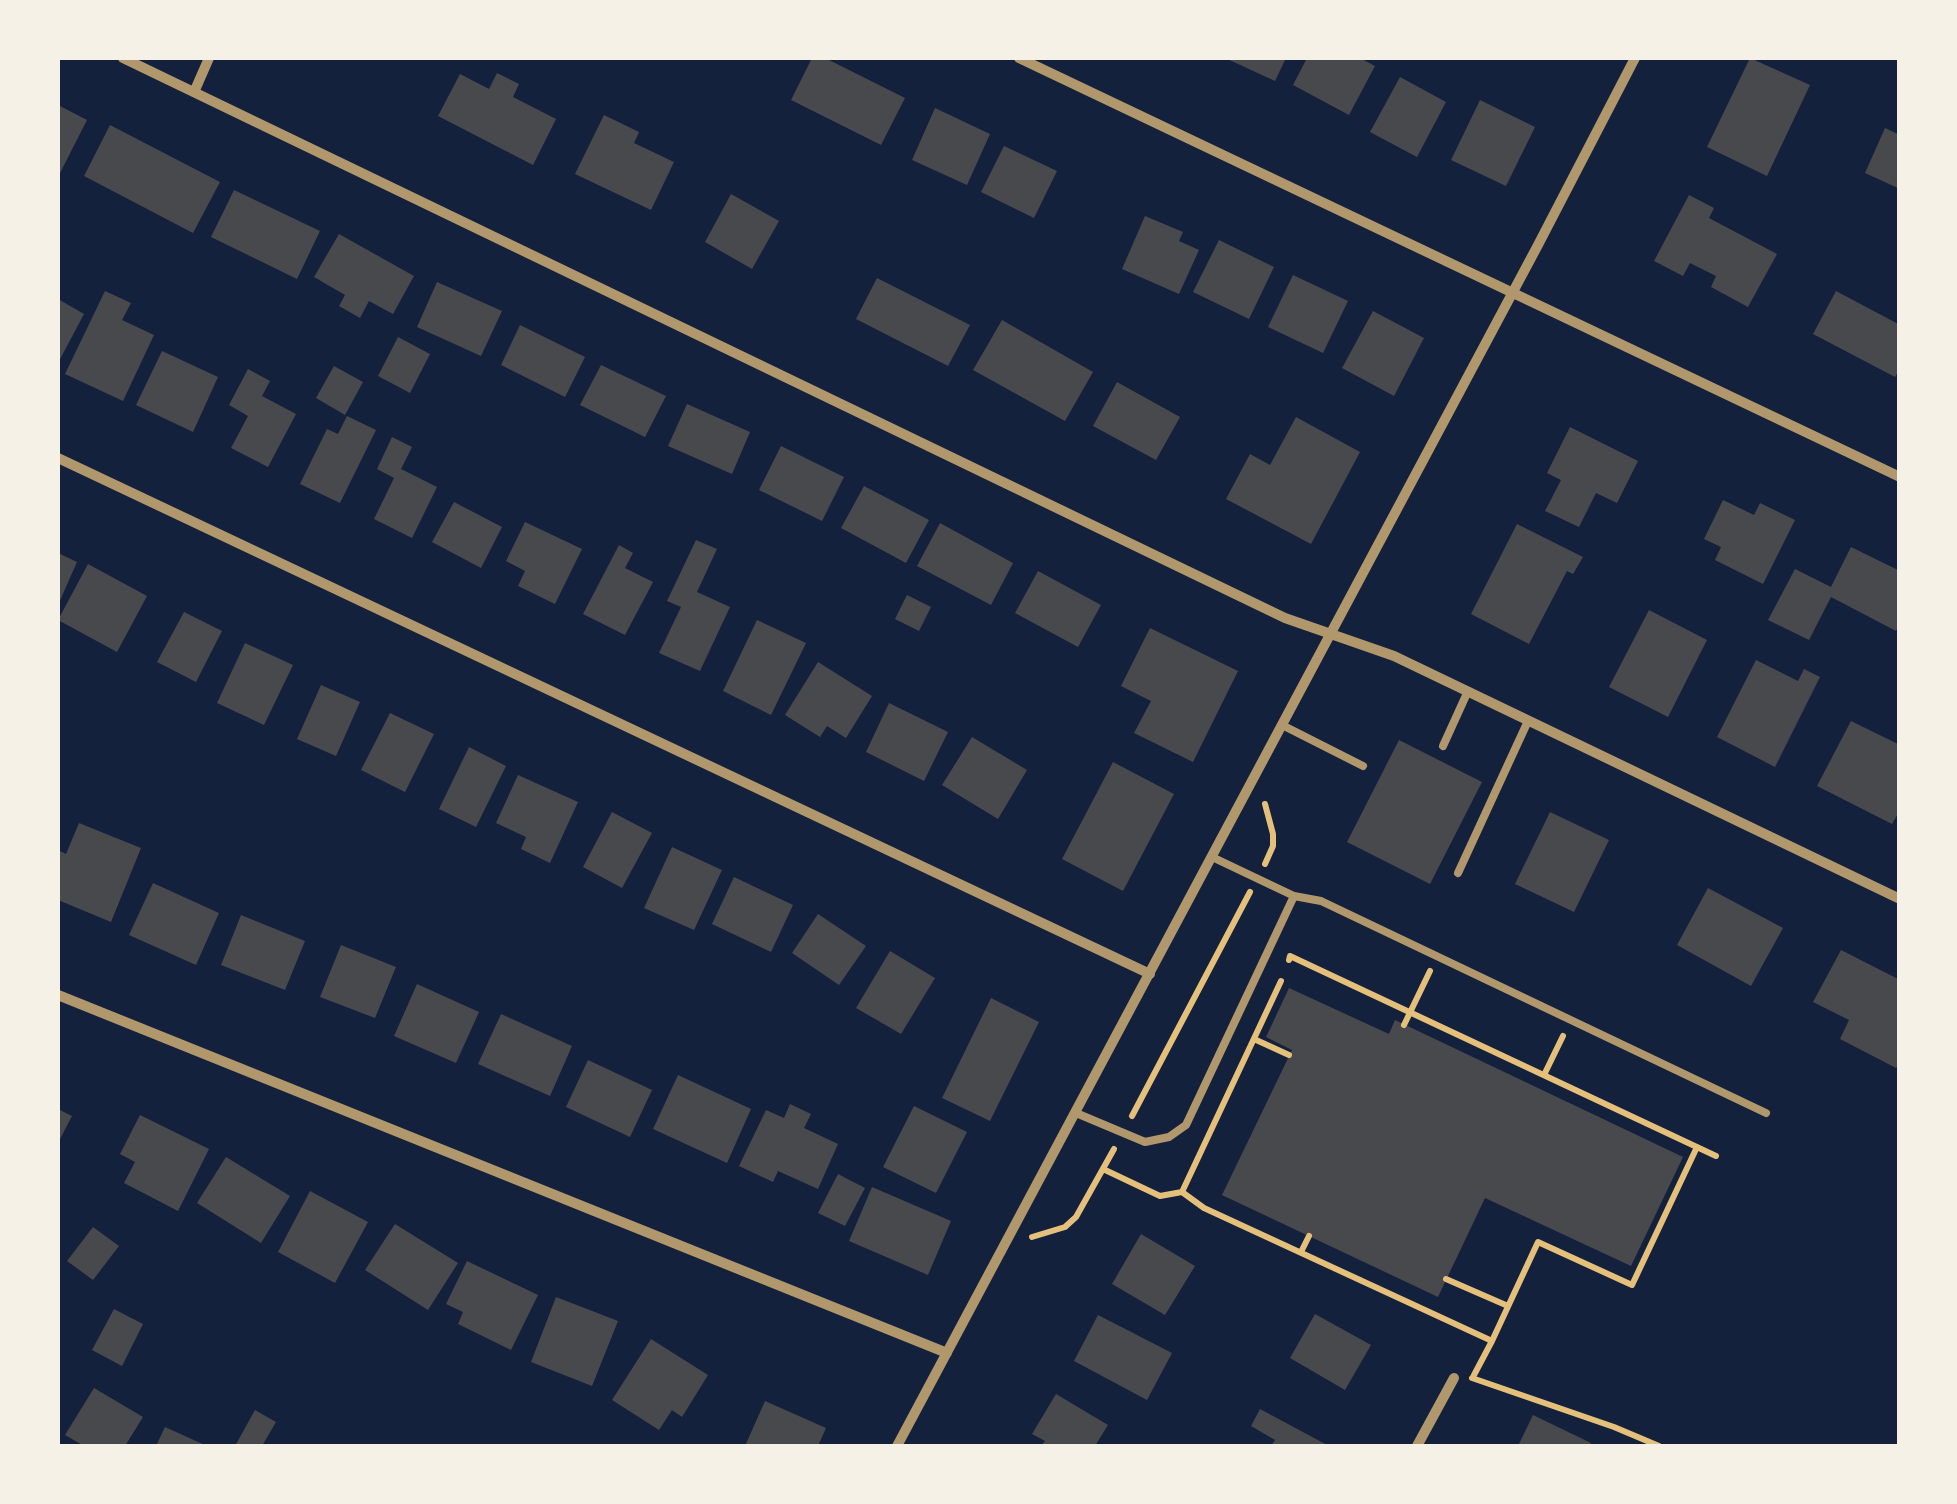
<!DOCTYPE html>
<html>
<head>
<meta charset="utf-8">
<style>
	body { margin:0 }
	#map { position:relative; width:1957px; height:1504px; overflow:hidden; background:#14213d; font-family:"Noto Sans",sans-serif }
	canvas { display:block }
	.frame { position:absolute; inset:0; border:60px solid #f6f1e7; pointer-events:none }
</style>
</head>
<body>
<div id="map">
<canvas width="1957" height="1504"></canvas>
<div class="frame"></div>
</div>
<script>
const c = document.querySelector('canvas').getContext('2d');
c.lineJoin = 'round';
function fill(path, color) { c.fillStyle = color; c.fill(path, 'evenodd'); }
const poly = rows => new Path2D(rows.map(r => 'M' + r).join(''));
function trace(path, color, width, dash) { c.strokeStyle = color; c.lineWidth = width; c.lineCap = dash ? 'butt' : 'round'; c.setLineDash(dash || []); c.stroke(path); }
const building = poly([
	[812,58,825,58,905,98,881,145,791,100],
	[1225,58,1286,58,1275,81],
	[1307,58,1360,58,1375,66,1349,115,1293,85],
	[1750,58,1810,85,1767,176,1707,147],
	[497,73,519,84,513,97,556,119,533,165,438,116,460,74,489,89],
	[1400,77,1446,102,1417,157,1370,132],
	[1480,100,1535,127,1506,186,1451,160],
	[58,105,87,120,58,177],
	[935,108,990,134,967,185,912,160],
	[604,115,639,132,634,143,674,162,651,210,575,174],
	[110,125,220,182,193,233,84,176],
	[1885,128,1900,135,1900,189,1865,173],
	[1004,146,1057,171,1034,218,981,192],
	[234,190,320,231,297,279,211,237],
	[731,194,779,221,752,269,705,242],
	[1689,195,1714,208,1709,218,1777,254,1748,307,1711,287,1716,276,1690,263,1683,276,1654,261],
	[1145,216,1183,232,1179,241,1199,250,1179,294,1122,269],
	[339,234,414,276,393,314,369,301,360,318,339,306,345,295,314,277],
	[1219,240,1274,267,1249,319,1193,292],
	[1293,275,1348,301,1323,353,1268,327],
	[877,278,970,325,948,366,856,319],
	[437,282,502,311,481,356,417,327],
	[105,291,131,303,122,320,154,335,123,401,65,374],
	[1836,291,1900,325,1900,369,1895,377,1813,334],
	[58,299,84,314,58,363],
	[1373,311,1424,338,1394,396,1342,368],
	[1002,320,1093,372,1065,421,973,370],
	[520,325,585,357,565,397,501,365],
	[398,337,430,354,410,393,378,376],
	[162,351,218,377,193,432,136,405],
	[601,365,666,396,645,437,580,405],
	[334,366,363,382,345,415,316,398],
	[248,369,270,381,262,396,296,414,268,467,231,448,248,416,229,405],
	[1117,382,1180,417,1156,460,1093,426],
	[687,404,750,432,732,474,668,446],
	[347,416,376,430,340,503,300,484,327,429,338,434],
	[1296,417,1360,452,1311,544,1226,499,1250,454,1270,465],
	[1570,427,1638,461,1617,503,1596,493,1579,527,1545,511,1561,480,1547,473],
	[392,437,412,447,401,469,437,487,412,538,374,519,394,478,377,469],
	[781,446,844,477,822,521,759,490],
	[864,486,929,520,906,563,841,528],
	[1723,500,1754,515,1760,503,1795,520,1763,584,1715,560,1721,547,1704,539],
	[454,502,502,527,481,568,432,542],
	[525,522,582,549,555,604,518,586,525,571,506,561],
	[940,523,1013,563,991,605,917,566],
	[1517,524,1583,557,1573,574,1567,571,1529,644,1471,614],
	[696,540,717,549,697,592,730,607,700,671,659,653,681,607,667,601],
	[619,545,633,553,625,568,653,582,625,635,583,614],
	[1851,547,1900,571,1900,623,1896,631,1831,597,1809,640,1768,620,1795,569,1831,587],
	[58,553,77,562,58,605],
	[88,564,147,596,117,652,58,620],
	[1038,571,1101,605,1078,647,1015,613],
	[907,595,931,607,919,631,895,619],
	[1649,610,1707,640,1668,717,1609,687],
	[184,612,222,631,196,682,157,662],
	[757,620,806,643,771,715,723,691],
	[1150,628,1238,671,1193,762,1134,733,1151,701,1121,686],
	[245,643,293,665,264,725,217,703],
	[1756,660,1798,681,1804,669,1820,677,1775,767,1717,737],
	[818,662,872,696,846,738,827,726,820,737,785,715],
	[321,685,360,702,336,756,297,739],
	[889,703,948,732,924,781,866,752],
	[390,713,434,734,405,792,361,770],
	[1851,721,1900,745,1900,810,1892,824,1817,786],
	[972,737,1027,770,998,819,942,785],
	[1399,740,1482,782,1430,884,1347,842],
	[469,747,506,766,476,827,439,809],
	[1113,762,1174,794,1123,891,1062,859],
	[518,775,578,802,550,863,521,849,526,837,496,823],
	[612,812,652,833,622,888,583,867],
	[1550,812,1609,840,1574,912,1515,884],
	[79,823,141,848,111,922,58,900,58,850,66,854],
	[672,847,722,870,694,930,644,908],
	[734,877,793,905,771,952,712,924],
	[153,883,219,913,196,965,129,935],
	[1708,888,1783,928,1751,986,1677,945],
	[818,914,866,946,839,985,792,953],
	[241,915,305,941,285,990,221,965],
	[341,945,396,967,375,1018,320,997],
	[1841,950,1900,980,1900,1062,1896,1068,1840,1039,1849,1020,1813,1002],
	[890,951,935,978,901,1034,856,1008],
	[417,984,479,1012,456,1063,394,1036],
	[1289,988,1389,1034,1395,1020,1683,1157,1631,1266,1485,1198,1438,1297,1222,1195,1292,1050,1266,1037],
	[991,998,1039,1022,990,1121,942,1098],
	[501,1014,572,1046,550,1096,478,1064],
	[588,1060,652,1090,630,1137,566,1107],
	[678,1075,751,1109,727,1163,653,1129],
	[790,1104,811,1114,804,1128,838,1144,818,1189,778,1171,773,1182,739,1166,766,1110,784,1118],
	[914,1106,967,1132,936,1193,883,1167],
	[58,1109,72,1116,58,1143],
	[140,1115,209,1149,178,1211,124,1183,135,1162,120,1154],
	[226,1157,290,1196,261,1243,197,1203],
	[838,1174,865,1188,845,1226,818,1213],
	[872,1187,951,1221,928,1275,849,1241],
	[310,1191,368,1222,335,1283,278,1252],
	[395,1224,458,1263,428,1310,365,1270],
	[93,1227,119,1246,93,1280,67,1261],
	[1141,1234,1195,1266,1165,1315,1112,1284],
	[467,1261,538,1295,511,1350,458,1324,463,1312,446,1304],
	[556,1297,618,1321,592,1386,531,1362],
	[114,1309,143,1324,122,1366,92,1350],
	[1315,1314,1371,1345,1345,1390,1290,1358],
	[1098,1315,1172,1353,1147,1400,1074,1361],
	[651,1339,708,1375,682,1417,672,1410,659,1430,612,1400],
	[94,1388,143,1417,125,1446,84,1446,65,1435],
	[1056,1394,1108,1425,1095,1446,1041,1446,1045,1441,1032,1434],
	[765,1401,826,1428,818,1446,745,1446],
	[1260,1409,1329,1446,1271,1446,1275,1440,1251,1426],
	[255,1410,276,1422,262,1446,235,1446],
	[1533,1415,1591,1443,1589,1446,1518,1446],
	[165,1427,207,1446,156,1446]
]);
const path = poly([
	[1265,804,1273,834,1273,846,1265,864],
	[1289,960,1290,956,1716,1156],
	[1404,1025,1430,971],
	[1254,1039,1289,1055],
	[1544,1075,1563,1036],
	[1132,1116,1250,892],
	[1103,1169,1160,1196,1182,1192,1281,981],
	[1182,1192,1204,1208,1492,1341,1538,1242,1632,1285,1697,1147],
	[1032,1237,1065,1227,1076,1217,1114,1149],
	[1301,1252,1309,1236],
	[1446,1279,1508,1306],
	[1474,1375,1492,1341],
	[1472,1378,1614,1427,1659,1446]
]);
const service = poly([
	[1282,725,1363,766],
	[1443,746,1468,691],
	[1212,857,1294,896,1321,901,1766,1113],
	[1458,873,1528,721],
	[1076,1113,1145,1142,1169,1137,1186,1125,1294,896]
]);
const minor = poly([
	[123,58,1285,618,1394,656,1900,899],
	[1019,58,1900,477],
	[195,90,209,58],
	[58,458,1150,974],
	[58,995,947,1353],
	[897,1446,1538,245,1635,58],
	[1417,1446,1454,1378]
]);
fill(building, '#48494c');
trace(path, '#e5c07b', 6);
trace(service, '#b1986c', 8);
trace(minor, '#b1986c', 10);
</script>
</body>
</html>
